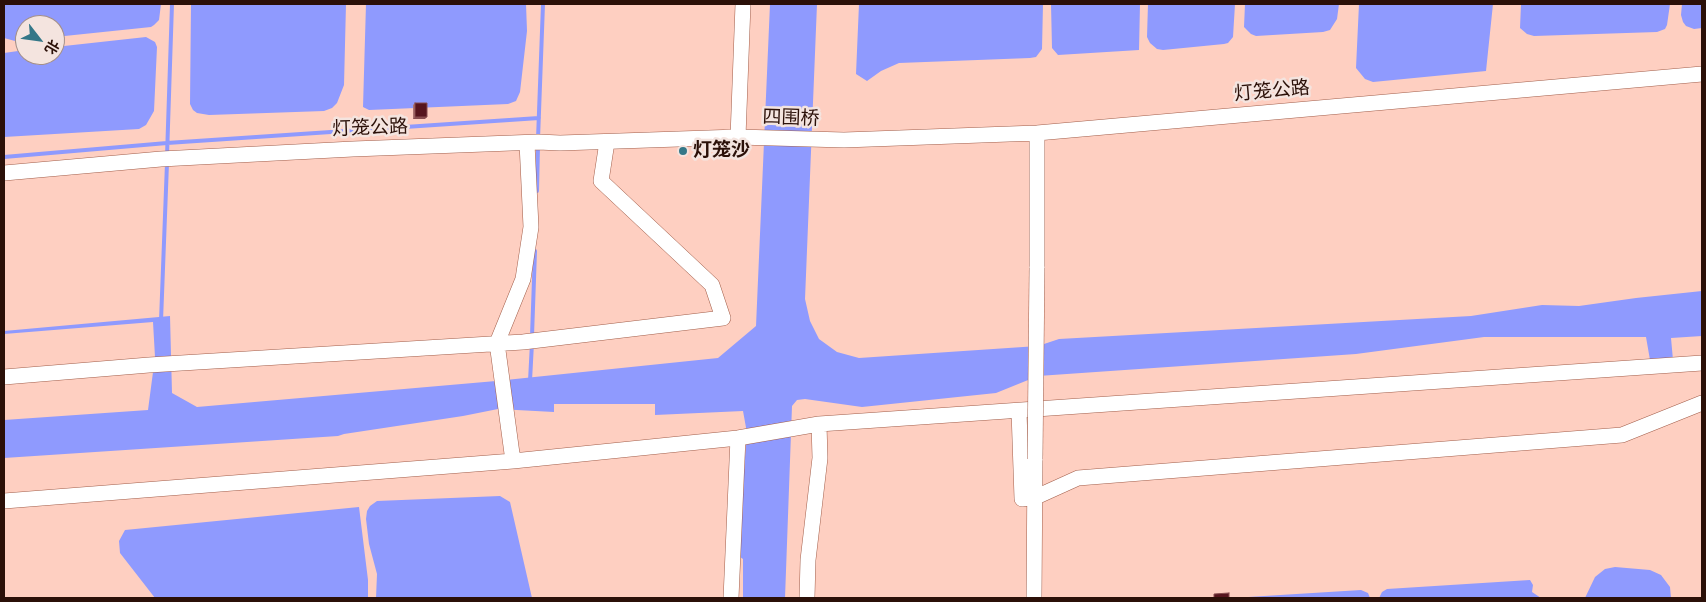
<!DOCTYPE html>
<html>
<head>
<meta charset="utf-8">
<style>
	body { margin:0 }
	#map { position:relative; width:1706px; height:602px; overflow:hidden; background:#fecfc1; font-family:"Titillium Web","Noto Sans SC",sans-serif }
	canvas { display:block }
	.frame { position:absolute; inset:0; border:5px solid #2b1008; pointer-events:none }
	.north { position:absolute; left:15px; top:15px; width:50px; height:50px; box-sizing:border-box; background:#f4e4df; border:1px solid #a48f89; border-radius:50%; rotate:120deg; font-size:14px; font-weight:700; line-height:20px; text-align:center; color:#2b1008 }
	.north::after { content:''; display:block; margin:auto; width:18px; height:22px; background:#347788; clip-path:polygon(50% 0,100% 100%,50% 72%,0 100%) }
</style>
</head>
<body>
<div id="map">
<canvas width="1706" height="602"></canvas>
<div class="frame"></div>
<div class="north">北</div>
</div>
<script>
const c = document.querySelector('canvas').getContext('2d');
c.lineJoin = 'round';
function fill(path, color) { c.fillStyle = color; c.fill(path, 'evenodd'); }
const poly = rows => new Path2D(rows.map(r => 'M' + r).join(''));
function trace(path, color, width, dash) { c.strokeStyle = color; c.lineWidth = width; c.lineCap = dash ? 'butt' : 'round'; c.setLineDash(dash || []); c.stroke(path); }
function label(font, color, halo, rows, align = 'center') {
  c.font = font + ' "Titillium Web","Noto Sans SC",sans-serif'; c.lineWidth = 5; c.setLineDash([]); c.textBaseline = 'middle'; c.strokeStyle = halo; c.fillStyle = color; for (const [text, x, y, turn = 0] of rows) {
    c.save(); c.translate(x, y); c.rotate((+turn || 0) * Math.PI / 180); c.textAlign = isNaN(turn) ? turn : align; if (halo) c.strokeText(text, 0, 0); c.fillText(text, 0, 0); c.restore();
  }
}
const water = poly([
	[4,4,161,4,159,20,154,25,151,27,55,37,55,25,25,25,25,40,15,41,4,38],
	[191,4,346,4,344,85,337,103,332,108,324,111,209,115,197,113,193,110,190,104],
	[366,4,526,4,527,31,520,92,516,101,508,104,369,110,363,107],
	[770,4,817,4,805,299,810,321,819,339,837,352,859,358,1038,346,1059,339,1471,316,1542,305,1579,306,1636,298,1702,291,1702,336,1671,338,1673,360,1650,360,1646,337,1484,337,1356,354,1038,376,996,393,862,407,805,399,797,400,792,406,785,598,743,598,743,559,737,555,747,433,743,411,655,415,655,404,554,404,554,412,498,409,463,416,344,434,338,436,4,458,4,420,148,410,155,357,153,322,4,334,4,331,170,316,172,393,197,407,496,381,718,358,756,326],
	[859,4,1043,4,1042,49,1036,57,1030,58,899,63,881,71,867,81,856,74],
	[1051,4,1140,4,1139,50,1058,55,1052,48],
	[1148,4,1235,4,1233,37,1228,43,1224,44,1163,50,1157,49,1150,43,1147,37],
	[1245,4,1339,4,1337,19,1330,30,1323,32,1256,36,1251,34,1244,27],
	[1359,4,1493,4,1486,71,1373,82,1365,79,1356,68],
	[1521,4,1670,4,1667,25,1665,29,1657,32,1534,36,1527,34,1520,28],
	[1682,4,1702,4,1702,28,1694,29,1686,26,1683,22,1681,15],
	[146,37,155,42,157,47,154,111,146,125,139,129,4,137,4,53,25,50,25,55,55,55,55,47],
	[500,496,510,502,532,598,376,598,377,574,369,544,366,519,367,511,370,506,377,501],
	[359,507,368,580,368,598,155,598,120,553,119,541,125,530],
	[1615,567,1650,570,1661,575,1670,587,1671,598,1585,598,1595,577,1605,569],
	[1530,580,1533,585,1532,592,1541,598,1379,598,1382,592,1387,589],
	[1361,590,1368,593,1370,598,1232,598]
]);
const stream = poly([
	[538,139,543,4],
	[167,156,172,4],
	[4,157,167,143,539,118],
	[537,191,538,146],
	[161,321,167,163],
	[532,336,535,251],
	[530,381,532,343]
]);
const minor = poly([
	[1037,133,1037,268],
	[738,137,743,4],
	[4,173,161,159,353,149,538,142,560,143,738,137,844,140,1037,133,1702,74],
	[4,377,149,365,523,342,723,318,712,285,601,181,607,142],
	[1019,411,1022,499,1036,497,1078,478,1622,435,1702,403],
	[513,461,497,343,523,279,531,227,527,143],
	[4,501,513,461,738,438,819,424,1702,363],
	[731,598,738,438],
	[807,598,808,560,820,458,819,424],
	[1034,598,1035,459]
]);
const minorBridge = poly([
	[1035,459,1037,268]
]);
const wall = poly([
	[415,103,425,119,413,119,413,105]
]);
const shadedWall = poly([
	[415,117,427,117,425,119,413,119]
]);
const building = poly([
	[415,103,427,103,427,117,415,117,415,103],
	[1229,593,1229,598,1214,598,1214,594,1229,593]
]);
const markers = [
	[683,151,5,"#347788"]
];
const streetNames = [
	["灯笼公路",1272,92,-5],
	["四围桥",791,119,2],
	["灯笼公路",370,129,-2]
];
const poiNames = [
	["灯笼沙",693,151]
];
fill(water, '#8f9afe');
trace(stream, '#8f9afe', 4);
trace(minor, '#a25e4a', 16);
trace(minor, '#fff', 15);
trace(minorBridge, '#a25e4a', 16, []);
trace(minorBridge, '#fff', 15);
fill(wall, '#aa7270');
fill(shadedWall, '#884d4f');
fill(building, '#56151e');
trace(building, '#884d4f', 1);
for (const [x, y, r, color] of markers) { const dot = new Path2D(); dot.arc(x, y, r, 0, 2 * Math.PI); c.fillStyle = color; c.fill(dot); trace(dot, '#f4e4df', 2); }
label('19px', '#2b1008', '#f4e4df', streetNames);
label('bold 19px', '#2b1008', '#f4e4df', poiNames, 'left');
</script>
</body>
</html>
